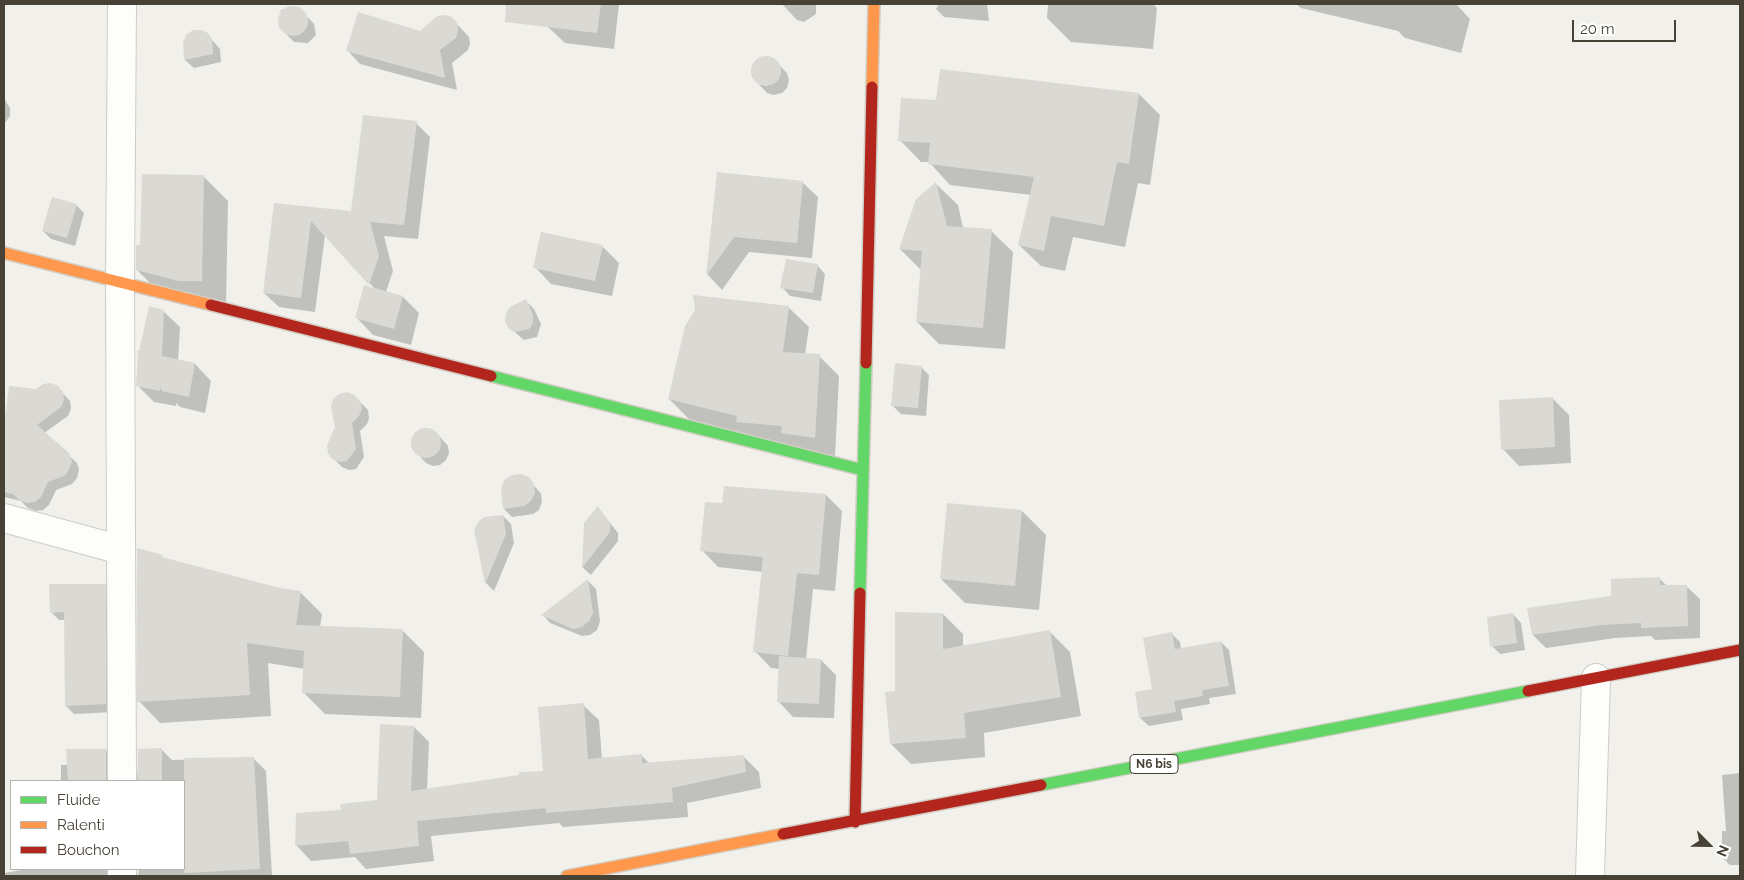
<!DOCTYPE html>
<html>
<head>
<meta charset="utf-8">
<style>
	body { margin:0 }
	#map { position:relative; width:1744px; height:880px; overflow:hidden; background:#f1f0eb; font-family:Raleway,sans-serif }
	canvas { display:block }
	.frame { position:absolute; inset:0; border:5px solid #484236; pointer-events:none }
	.legend { position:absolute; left:10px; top:780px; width:175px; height:90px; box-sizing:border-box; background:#fff; border:1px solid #b6b3af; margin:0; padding:6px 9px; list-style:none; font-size:15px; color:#484236 }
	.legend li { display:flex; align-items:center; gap:10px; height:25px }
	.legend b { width:25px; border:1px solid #b6b3af }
	.north { position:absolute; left:1684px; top:820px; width:50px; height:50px; -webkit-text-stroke:4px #fff; paint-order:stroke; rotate:113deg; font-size:14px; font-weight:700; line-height:20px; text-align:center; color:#484236 }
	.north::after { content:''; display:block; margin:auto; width:18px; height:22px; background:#484236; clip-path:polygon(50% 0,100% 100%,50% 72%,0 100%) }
	.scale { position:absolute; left:1572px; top:20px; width:104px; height:22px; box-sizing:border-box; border:2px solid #484236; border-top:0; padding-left:6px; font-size:15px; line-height:18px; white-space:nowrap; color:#484236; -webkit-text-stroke:4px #fff; paint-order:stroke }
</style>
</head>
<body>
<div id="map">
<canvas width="1744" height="880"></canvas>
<div class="frame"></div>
<ul class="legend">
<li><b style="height:6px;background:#63d668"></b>Fluide</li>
<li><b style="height:6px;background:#ff974d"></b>Ralenti</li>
<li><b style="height:6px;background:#b3261e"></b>Bouchon</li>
</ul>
<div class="north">N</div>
<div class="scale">20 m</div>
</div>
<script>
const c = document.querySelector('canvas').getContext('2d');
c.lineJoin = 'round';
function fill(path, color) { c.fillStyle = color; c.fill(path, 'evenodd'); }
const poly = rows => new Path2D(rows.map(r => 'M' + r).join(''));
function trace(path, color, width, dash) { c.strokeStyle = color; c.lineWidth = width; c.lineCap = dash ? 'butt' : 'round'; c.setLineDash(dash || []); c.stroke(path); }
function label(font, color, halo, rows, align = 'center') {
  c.font = font + ' Raleway,sans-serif'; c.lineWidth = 4; c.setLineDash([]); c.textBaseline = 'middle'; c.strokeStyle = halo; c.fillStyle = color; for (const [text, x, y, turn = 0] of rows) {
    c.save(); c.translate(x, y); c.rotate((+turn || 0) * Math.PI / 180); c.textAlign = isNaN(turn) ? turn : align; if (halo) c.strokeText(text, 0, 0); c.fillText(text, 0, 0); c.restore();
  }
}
const shadow = poly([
	[551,4,619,4,614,49,565,43,548,27],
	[782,4,816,4,816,14,804,22,797,20],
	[939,4,987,4,989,21,944,17,936,9],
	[1048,4,1153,4,1157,8,1153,49,1071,42,1047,18],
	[1296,4,1456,4,1470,19,1461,53,1405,38,1398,31,1301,8],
	[293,7,300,9,314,24,316,35,308,43,294,42,280,28,279,21,281,10],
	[451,18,469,37,470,43,468,50,452,63,457,90,360,64,348,51,420,33],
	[207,34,220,49,221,62,194,68,185,60,184,42],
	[766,57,773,59,787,73,789,80,787,88,782,93,774,95,767,93,753,78,751,71,753,64],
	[1139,94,1160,115,1150,185,1138,183,1125,247,1073,237,1065,271,1041,266,1019,245,1031,195,950,185,929,162,921,162,900,140,937,102],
	[4,98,10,108,10,116,4,124],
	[416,123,430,137,418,239,384,236,393,271,386,292,403,297,419,313,411,345,373,335,357,318,376,290,325,235,315,312,279,307,264,293,275,204,352,213],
	[718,174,802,182,818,197,812,258,749,252,722,290,708,275],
	[204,177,228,201,226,305,161,294,137,270,141,247],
	[936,184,958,205,963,228,991,231,1013,252,1005,349,939,344,917,322,921,270,900,249],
	[76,205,84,213,75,246,51,239,43,231],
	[602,246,619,263,612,296,551,284,535,267],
	[817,265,825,274,821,301,790,296,782,287],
	[526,301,534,309,541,324,537,337,524,340,509,327],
	[788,307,809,327,805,355,819,356,839,376,835,457,689,419,669,399],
	[163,311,180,327,178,361,195,364,211,381,205,413,180,407,176,403,176,406,154,402,137,385],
	[921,367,929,375,926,416,901,414,893,406],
	[10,387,36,390,57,387,70,401,71,409,68,416,44,433,77,463,79,470,77,478,72,484,56,490,49,505,43,510,36,511,28,508,21,501,4,497,4,436],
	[354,396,368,410,369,418,367,424,360,431,364,457,356,469,349,470,342,467,333,458],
	[1552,398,1569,415,1571,463,1519,466,1503,449],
	[427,428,435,431,448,446,449,453,446,460,440,465,433,466,426,463,412,448,411,441,414,434,420,429],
	[528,478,541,494,542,502,539,510,533,514,512,517,504,509,503,489],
	[826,495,842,511,835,591,813,589,806,659,821,660,836,675,834,718,793,717,778,701,780,669,771,668,755,651,763,572,718,567,702,550,723,505],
	[598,508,618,533,618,541,591,575,583,568,585,524],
	[1022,511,1046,535,1039,610,965,603,941,579],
	[503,516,511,524,514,543,494,591,486,583,476,530],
	[138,549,165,559,280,589,300,592,322,614,320,627,402,630,424,652,421,718,325,714,304,693,305,669,268,663,271,716,160,723,139,701],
	[1659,578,1667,586,1686,586,1700,599,1700,638,1655,640,1651,636,1615,638,1546,648,1533,635,1529,609,1613,597],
	[588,581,596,589,600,621,597,630,590,635,582,636,550,623,543,615],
	[105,586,113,594,114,712,74,714,66,706,66,620,59,620,51,612],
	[943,614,963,634,963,647,1050,632,1070,652,1081,716,984,733,985,757,911,764,891,744],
	[1513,614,1521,623,1525,650,1500,654,1492,646],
	[1172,634,1180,642,1181,649,1221,642,1229,650,1236,694,1209,698,1210,704,1181,709,1183,720,1149,726,1140,718,1153,690],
	[583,705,599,720,602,759,641,755,650,764,743,756,759,772,761,788,687,803,688,817,563,827,559,823,431,836,434,861,366,869,355,857,311,861,296,845,342,811,378,801,414,727,429,742,427,790,544,772],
	[106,750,119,763,120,781,61,781,61,765,68,765],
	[139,750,162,750,172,760,253,758,266,771,272,876,138,876,139,869,184,869,184,781,137,781],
	[1740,773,1740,865,1730,865,1722,857,1722,831,1726,831,1722,775],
	[27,869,127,869,121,876,4,876,4,873]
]);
const building = poly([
	[506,4,601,4,597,33,505,22],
	'278 21a15 15 0 1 1 30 0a15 15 0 1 1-30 0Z',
	[358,12,420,31,437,16,445,15,452,17,457,23,458,30,456,38,440,50,445,78,346,51],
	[193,30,201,30,208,33,212,39,213,54,184,60,183,42,186,35],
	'751 71a15 15 0 1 1 30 0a15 15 0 1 1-30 0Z',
	[940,69,1139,93,1129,164,1117,162,1104,226,1051,216,1044,251,1018,245,1034,177,928,164,930,143,898,141,901,98,936,100],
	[363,115,417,121,404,225,370,222,379,256,369,285,311,221,301,298,263,293,274,203,351,211],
	[717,172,803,181,797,243,734,237,706,276],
	[142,174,204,175,202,281,179,281,136,270,136,245,140,245],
	[936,182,947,226,992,229,983,328,916,322,922,251,899,249,916,199],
	[52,197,77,204,67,238,42,231],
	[541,232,603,245,595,281,533,268],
	[786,259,818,264,813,293,780,288],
	[364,285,403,296,394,329,355,318],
	[693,295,789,306,783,352,820,354,815,438,781,433,782,426,736,422,737,416,668,399,685,326,695,310],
	[526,299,533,315,533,323,529,329,514,332,508,328,505,321,506,313,510,307],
	[149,306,164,310,162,356,195,363,189,397,162,391,160,387,160,391,136,386,138,354,137,351,139,351],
	[895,363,922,366,918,408,891,406],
	[51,383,58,386,63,392,64,400,61,407,37,425,69,453,72,461,69,470,64,476,48,482,41,497,35,502,27,503,19,500,13,494,4,492,4,426,9,386,36,389,43,384],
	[347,392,354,395,360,401,362,409,359,416,352,423,356,449,347,461,340,462,332,459,328,453,327,445,335,427,331,407,333,399,339,394],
	[1553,397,1555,447,1501,450,1499,400],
	'411 443a15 15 0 1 1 30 0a15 15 0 1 1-30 0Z',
	[521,474,529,477,534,484,535,493,531,501,524,506,503,509,501,489,504,480,512,475],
	[724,486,826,494,819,575,797,573,788,656,753,652,763,557,700,551,705,502,722,503],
	[947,503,1022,510,1015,586,940,579],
	[598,506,610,524,610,532,582,568,584,523],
	[503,515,506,534,485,584,474,530,478,522,484,517],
	[137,548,163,555,162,557,280,588,301,591,296,625,403,629,400,697,302,693,304,651,247,643,250,695,137,702],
	[1660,577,1660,585,1687,585,1688,626,1641,628,1641,623,1601,625,1532,635,1527,608,1611,596,1611,579],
	[588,579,593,613,589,621,582,627,573,629,541,615],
	[49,584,106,584,106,704,65,706,64,612,50,613],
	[895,612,943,613,943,649,1050,630,1061,697,964,713,966,738,890,744,885,692,895,691],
	[1513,613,1517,643,1490,647,1487,617],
	[1172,632,1175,649,1221,641,1229,686,1202,690,1203,696,1174,701,1176,712,1139,718,1135,692,1152,689,1143,638],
	[779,656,821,659,819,704,777,702],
	[584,703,588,759,642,754,642,763,744,755,746,772,672,788,673,802,546,813,546,808,417,821,419,846,350,854,348,841,295,846,296,813,341,810,340,804,377,800,380,724,414,726,411,791,519,775,519,772,543,771,538,707],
	[162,748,162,781,138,781,138,749],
	[66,749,106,749,106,781,68,781],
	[254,757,260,869,184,873,184,758]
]);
const street = poly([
	[4,518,121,550],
	[122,781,120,283,122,4],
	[122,869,122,876],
	[1590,876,1596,678]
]);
const fast = poly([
	[491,376,863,470],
	[860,593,866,363],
	[1041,785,1528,691]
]);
const slow = poly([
	[872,87,874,4],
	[4,253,211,305],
	[567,876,783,834]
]);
const jam = poly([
	[211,305,491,376],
	[866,363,872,87],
	[1528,691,1740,650],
	[855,822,860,593],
	[783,834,1041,785]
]);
const shields = [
	[1154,764,48]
];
const shieldNames = [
	["N6 bis",1154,764]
];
fill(shadow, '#0003');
fill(building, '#dbd9d3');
trace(street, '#ceccc7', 30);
trace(fast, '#d1cdc2', 14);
trace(slow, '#d1cdc2', 14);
trace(jam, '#d1cdc2', 14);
trace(street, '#fdfdfc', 28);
trace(fast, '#63d668', 11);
trace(slow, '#ff974d', 11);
trace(jam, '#b3261e', 11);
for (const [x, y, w] of shields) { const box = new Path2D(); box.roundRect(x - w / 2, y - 9.5, w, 19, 4); c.fillStyle = '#fff'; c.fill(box); trace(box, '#484236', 1); }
label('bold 12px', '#484236', null, shieldNames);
</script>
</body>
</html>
